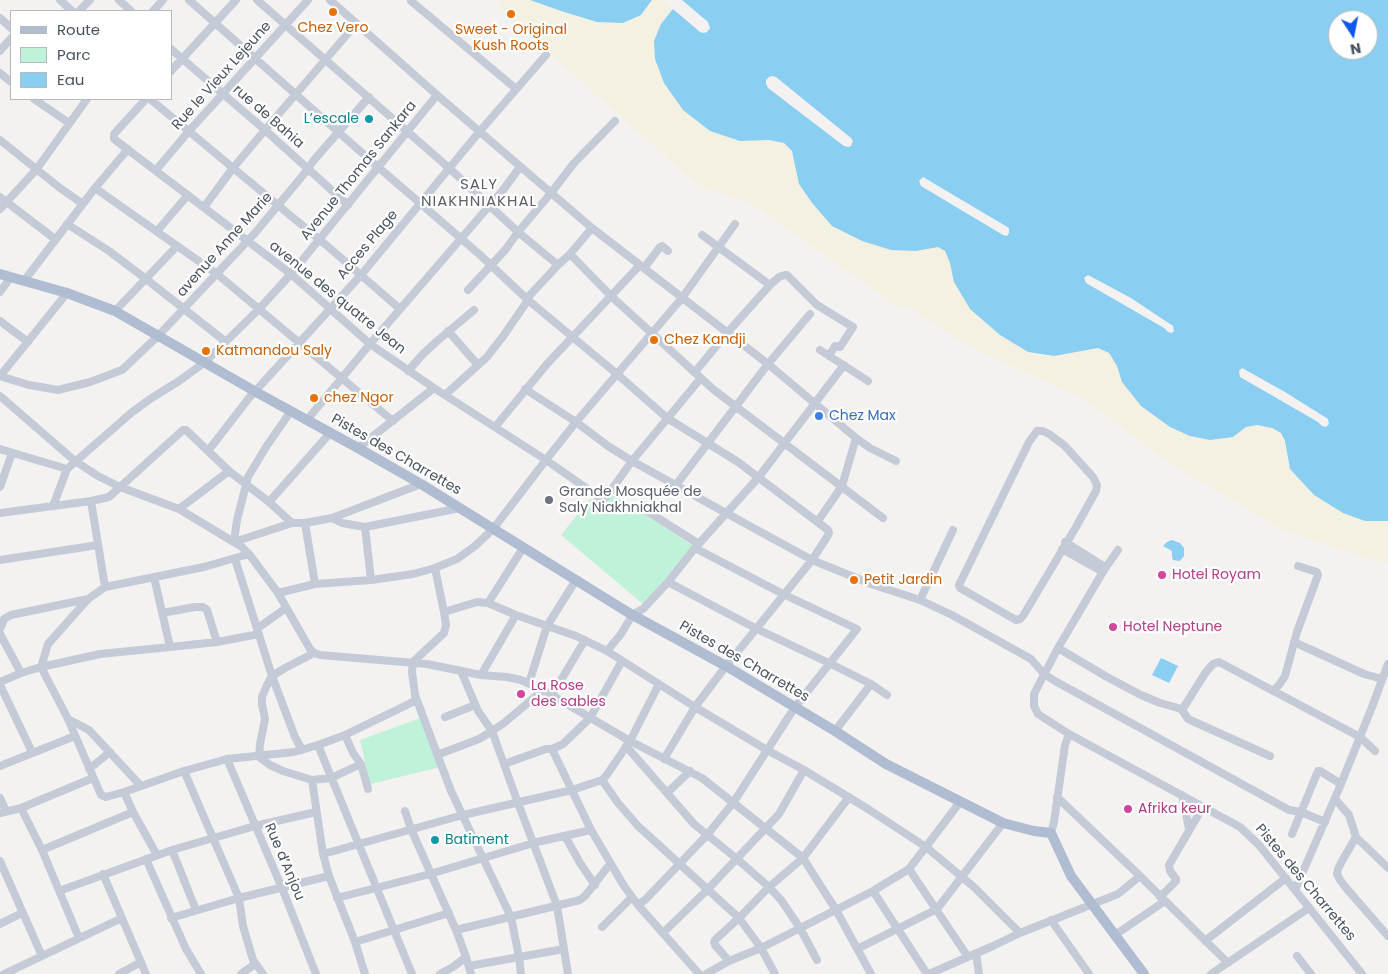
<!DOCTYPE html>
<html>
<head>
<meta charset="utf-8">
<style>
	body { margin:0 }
	#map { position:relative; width:1388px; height:974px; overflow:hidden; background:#f4f1f1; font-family:Poppins,sans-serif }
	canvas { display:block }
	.legend { position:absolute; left:10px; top:10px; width:162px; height:90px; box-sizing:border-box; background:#fff; border:1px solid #b6babf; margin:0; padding:6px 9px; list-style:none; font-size:15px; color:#485260 }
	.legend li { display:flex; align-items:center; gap:10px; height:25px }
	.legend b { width:25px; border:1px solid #b6babf }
	.north { position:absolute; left:1328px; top:10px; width:50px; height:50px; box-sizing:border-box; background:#fff; border:1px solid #b6babf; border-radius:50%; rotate:169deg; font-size:14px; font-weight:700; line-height:20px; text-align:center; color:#485260 }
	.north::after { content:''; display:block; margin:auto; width:18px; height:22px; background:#1156ee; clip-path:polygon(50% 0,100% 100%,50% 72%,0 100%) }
</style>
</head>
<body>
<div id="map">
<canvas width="1388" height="974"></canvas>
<ul class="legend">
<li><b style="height:6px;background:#b0bcd1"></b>Route</li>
<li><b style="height:14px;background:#bff2d9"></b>Parc</li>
<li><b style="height:14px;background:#8acef1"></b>Eau</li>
</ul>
<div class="north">N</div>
</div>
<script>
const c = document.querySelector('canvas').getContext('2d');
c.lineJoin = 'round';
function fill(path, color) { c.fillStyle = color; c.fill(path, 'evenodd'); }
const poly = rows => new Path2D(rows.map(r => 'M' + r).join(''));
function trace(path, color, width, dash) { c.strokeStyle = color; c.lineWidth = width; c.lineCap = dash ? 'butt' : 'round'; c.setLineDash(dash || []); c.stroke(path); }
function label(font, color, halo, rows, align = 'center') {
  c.font = font + ' Poppins,sans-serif'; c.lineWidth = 4.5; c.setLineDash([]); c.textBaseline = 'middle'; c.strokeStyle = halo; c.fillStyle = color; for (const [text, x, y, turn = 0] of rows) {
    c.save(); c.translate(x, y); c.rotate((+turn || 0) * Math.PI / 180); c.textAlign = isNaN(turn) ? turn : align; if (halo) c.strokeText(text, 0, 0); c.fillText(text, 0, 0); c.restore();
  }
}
const green = poly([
	[613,495,694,546,643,604,561,535,590,499,605,499],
	[423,717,441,767,370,784,360,740]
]);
const sand = poly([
	[502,0,530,0,561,11,597,22,641,15,652,0,662,0,673,9,661,24,655,59,664,83,683,110,710,131,740,141,769,140,784,143,792,151,799,184,812,203,832,226,916,251,938,247,945,251,950,262,1000,335,1029,352,1054,356,1098,348,1109,353,1117,366,1122,382,1141,406,1170,427,1233,437,1246,427,1257,425,1272,428,1281,433,1285,441,1290,469,1365,521,1388,521,1388,564,1286,532,1168,462,1085,400,965,344,906,305,901,309,751,203,698,185,496,6]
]);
const water = poly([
	[530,0,652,0,641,15,623,23,597,22,561,11],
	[682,0,1388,0,1388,521,1365,521,1343,513,1314,495,1290,469,1285,441,1281,433,1272,428,1257,425,1246,427,1233,437,1210,440,1190,436,1170,427,1141,406,1122,382,1117,366,1109,353,1098,348,1054,356,1028,352,1000,335,970,309,954,282,950,263,945,251,938,247,916,251,891,250,862,241,832,226,812,203,799,184,792,151,784,143,769,140,740,141,710,131,683,110,664,83,655,59,654,41,661,24,673,9,700,32,704,33,707,32,710,28,708,22],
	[1338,20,1368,20,1368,50,1338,50],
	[1172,540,1180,543,1184,548,1184,556,1180,561,1173,560,1172,557,1172,551,1163,546,1167,542],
	[1161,658,1178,666,1169,683,1152,675]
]);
const pier = poly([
	[772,76,776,77,851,138,853,141,851,146,848,147,844,146,768,88,766,84,766,80,769,77],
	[923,177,1009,228,1009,233,1007,236,1003,235,921,186,919,181],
	[1088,275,1131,298,1173,326,1174,331,1172,333,1168,332,1164,328,1086,283,1084,278],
	[1242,368,1285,392,1328,419,1329,424,1326,427,1322,426,1318,422,1240,377,1239,371]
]);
const minor = poly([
	[60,0,72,11],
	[119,0,131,11],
	[189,0,370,160,479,254,528,300,617,374,667,418,738,462,828,530,829,533,827,537,812,560,726,666,695,707,664,759],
	[257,0,449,168,518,232,558,265],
	[330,0,437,95,592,228,768,364,856,438,870,448,896,461],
	[411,1,515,88],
	[79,11,90,0],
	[153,11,163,0],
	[0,18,11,28],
	[171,49,265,130,348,205],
	[0,51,11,38],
	[171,71,236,0],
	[0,73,11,82],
	[34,99,69,123],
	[146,99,114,134,114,139,291,274,370,344,434,388,546,460,602,499,603,500,607,496,632,461,701,378],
	[150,99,332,250,400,309],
	[0,140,60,188,83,204],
	[156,170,189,131,308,0],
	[95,188,217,274,393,421],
	[0,197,55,239],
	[204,207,233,168,265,130,356,24],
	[0,209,36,170,87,99],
	[67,224,109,251,146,279,226,342],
	[157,231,188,195],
	[702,235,770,285],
	[570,254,611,296,714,390,883,518],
	[644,268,660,247,662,246,668,251],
	[24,281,95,188,128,149],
	[468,290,506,249,518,232,551,193,574,163,615,121],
	[0,292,11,277],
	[115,311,177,246],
	[0,321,28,342],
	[448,331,478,365],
	[820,350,868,381],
	[408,371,423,354,436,342,474,310],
	[695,372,727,333,770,285,779,277,785,275,787,275,817,305,853,327,840,347,835,346,829,356],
	[0,376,29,385,58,390,90,382,122,370,158,336,255,233,304,174,314,160,369,97],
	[0,376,67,293],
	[525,389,576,422,608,446,632,461,726,513,812,560,871,584,920,600,952,615,1031,659,1044,674,1055,681,1289,810,1301,812,1325,822],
	[445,395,487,357,504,335,528,300,530,295,558,265,570,254,592,228],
	[0,396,75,461,98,476,120,487,179,509,242,547,249,554,278,593,310,649,314,653,320,655,427,664,481,675,507,677,521,680,543,690,630,741,702,778,803,858,836,910,871,974],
	[291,411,266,447,248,477,237,520,234,542,292,523,305,523,332,518,342,523,365,527,460,508],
	[307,420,370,344,503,190,520,167],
	[495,427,547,364,640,265],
	[1037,431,1043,431,1049,434,1064,445,1093,477,1097,485,1096,491,1076,527,1023,616,1020,619,1016,620,960,588,959,585,1029,442,1037,431],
	[358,448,434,388],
	[0,449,67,469],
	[208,451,249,398,361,275,480,131,546,55],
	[676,485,768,364,810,314],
	[0,487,12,453],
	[91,501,105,587],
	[269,502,331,432],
	[53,506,67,469,131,413,150,399,179,381,205,362,259,309,291,274,437,95],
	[642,508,699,544],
	[179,509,229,471],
	[0,513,91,501,109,497,183,430,186,430,229,471,269,502,292,523],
	[332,518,421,484],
	[818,521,842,486,856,438],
	[305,523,315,584],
	[365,527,371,580],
	[1065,542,1105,567],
	[1062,549,1103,572],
	[249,554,204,567,105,587,88,599,48,644,41,667,68,719,101,795,106,797,124,792,184,771,227,759,294,752,318,745,345,735,417,700],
	[235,559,272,676,295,737,302,750],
	[0,560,98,545],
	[435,568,444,612,477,602,488,603,516,615,576,636,607,651,695,707,767,750,804,770,868,809,926,847,974,887,1020,933],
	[154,577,170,647],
	[668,582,755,628,829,663,871,684,887,695],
	[278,593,315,584,371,580,413,574,435,568,457,559,475,546,493,529,546,460,576,422,682,298,735,224],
	[920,600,953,530],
	[488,603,523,548],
	[444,612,446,625,444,633,413,662,412,672,415,695,451,791,511,917,519,957,521,974],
	[162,613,195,607,203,607,207,610,217,642],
	[258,628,286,608],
	[0,629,4,619,11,615,88,599],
	[0,634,21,673],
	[1294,642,1364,674,1382,679],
	[1058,648,1107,677,1141,695,1160,703,1178,708,1182,710,1188,719,1270,756],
	[607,651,621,634,633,614,643,609,668,582,695,548,758,478,844,365],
	[314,653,285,668,272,676,267,685,262,697,262,704,265,719,260,744,259,757,270,765,283,771,312,780,331,778,361,764],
	[461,671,478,711,492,731,518,803,553,895,557,906,568,974],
	[481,675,516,615],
	[0,682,21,673,41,667,100,654,170,647,217,642,259,634],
	[529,683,547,626,576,580],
	[0,685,32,752],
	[1273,691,1279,685,1285,676,1297,632,1318,575,1317,572,1298,566],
	[552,695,585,640],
	[1182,710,1206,672,1213,664,1219,662,1360,737,1375,751],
	[445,717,475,705],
	[68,719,89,730,141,786],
	[835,731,871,684],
	[1069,734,1038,714,1034,706,1034,694,1058,648,1104,570,1118,550],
	[345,735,353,753,361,764,368,789],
	[318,745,412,974],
	[626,746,694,824,737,859,769,887,781,900,800,928,817,960],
	[552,749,591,830,624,886,638,905,699,974],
	[437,755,479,739,492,731,504,723,543,690],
	[227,759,282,888,316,974],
	[504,764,546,749,552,749,563,744,590,718,622,661],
	[0,766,75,736],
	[89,769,110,752],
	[184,771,239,898,243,926,253,960,263,974],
	[312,780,323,854,329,876,355,942,365,974],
	[602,780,618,803,638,826,739,918,761,948,775,974],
	[124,792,133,812,157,855],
	[667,793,690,771],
	[1182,795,1189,829],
	[1057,797,1140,876,1228,963],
	[0,798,6,811],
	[1335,799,1349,815,1356,837,1388,868],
	[21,808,42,850,79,938],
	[405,811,411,829,456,930,466,957,471,974],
	[0,813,21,808,93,778],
	[1051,833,1054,822,1065,745,1069,734,1240,827,1259,845,1362,974],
	[1292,834,1318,771,1320,771,1341,784],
	[565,836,580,863,595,885],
	[1356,837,1342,861,1338,869,1337,874,1340,880,1347,889,1388,936],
	[42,850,133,812],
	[172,850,196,910],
	[323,854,463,815,572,790,602,780,606,776,630,741,659,684],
	[146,859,186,949,201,974],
	[0,861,42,956],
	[909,869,968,957],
	[103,874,146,974],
	[1295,890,1341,784,1372,707,1388,664],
	[59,891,172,850,255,826,316,812],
	[873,891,927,974],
	[1160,897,1176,881,1176,879,1170,871,1169,865,1203,807],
	[337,898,430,874,537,842,591,830],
	[638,905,646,899,707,835,733,803,795,707,857,629,783,594,695,548],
	[171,918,239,898,329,876],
	[1051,920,1089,974],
	[0,924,22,913],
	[602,927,632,897],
	[456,930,580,900,585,896,610,864],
	[663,933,708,889,779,814,804,770],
	[1115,935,1165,901],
	[1205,941,1286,878],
	[355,942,449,913],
	[857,949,937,909,1003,823],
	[976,953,979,974],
	[1297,956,1311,974],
	[729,961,715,945,714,942,715,940,739,918,769,887,803,858,849,797],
	[469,966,564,949],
	[4,974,122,918],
	[119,974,141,962],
	[241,974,255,964],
	[440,974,453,967,466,957],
	[706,974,729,961,761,948,873,891,909,869,960,802],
	[929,974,993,946,1020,933,1118,894,1140,876],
	[1211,974,1309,908]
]);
const major = poly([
	[0,274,67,293,115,311,256,392,358,448,421,484,629,613,726,666,835,731,886,764,1003,823,1034,831,1051,833,1071,876,1144,974]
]);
const markers = [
	[333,12,5,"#e8710a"],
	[511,14,5,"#e8710a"],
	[369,119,5,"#0f9aa8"],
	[654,340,5,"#e8710a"],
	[206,351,5,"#e8710a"],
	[314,398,5,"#e8710a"],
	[819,416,5,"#3f7fe0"],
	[549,500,5,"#6b7280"],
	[1162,575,5,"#d1479c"],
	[854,580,5,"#e8710a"],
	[1113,627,5,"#d1479c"],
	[521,694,5,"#d1479c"],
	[1128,809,5,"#d1479c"],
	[435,840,5,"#0f9aa8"]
];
const foodNames = [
	["Chez Vero",333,28,"center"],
	["Sweet - Original",511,30,"center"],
	["Kush Roots",511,46,"center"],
	["Chez Kandji",664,340],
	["Katmandou Saly",216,351],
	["chez Ngor",324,398],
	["Petit Jardin",864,580]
];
const streetNames = [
	["Rue le Vieux Lejeune",222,76,-48],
	["rue de Bahia",268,117,41],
	["Avenue Thomas Sankara",359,171,-51],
	["avenue Anne Marie",225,245,-48],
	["Acces Plage",368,245,-50],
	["avenue des quatre Jean",337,298,39],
	["Pistes des Charrettes",396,455,30],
	["Pistes des Charrettes",744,662,30],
	["Rue d’Anjou",284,862,67],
	["Pistes des Charrettes",1305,883,50]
];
const cultureNames = [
	["L’escale",359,119],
	["Batiment",445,840,"left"]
];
const shopNames = [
	["Chez Max",829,416]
];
const worshipNames = [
	["Grande Mosquée de",559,492],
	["Saly Niakhniakhal",559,508]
];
const hotelNames = [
	["Hotel Royam",1172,575],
	["Hotel Neptune",1123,627],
	["La Rose",531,686],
	["des sables",531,702],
	["Afrika keur",1138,809]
];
const neighbourhoodNames = [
	["SALY",479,185],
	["NIAKHNIAKHAL",479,202]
];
fill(green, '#bff2d9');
fill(sand, '#f5f1e2');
fill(water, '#8acef1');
fill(pier, '#f4f1f1');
trace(minor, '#c4cbd6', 8);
trace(major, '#b0bcd1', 10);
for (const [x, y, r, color] of markers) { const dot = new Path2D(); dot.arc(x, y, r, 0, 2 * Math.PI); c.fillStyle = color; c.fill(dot); trace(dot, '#fff', 2); }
label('14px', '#c56008', '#fff', foodNames, 'left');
label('14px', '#485260', '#fff', streetNames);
label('14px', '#0d838f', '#fff', cultureNames, 'right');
label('14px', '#366cbe', '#fff', shopNames, 'left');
label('14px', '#5b616d', '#fff', worshipNames, 'left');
label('14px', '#b23c85', '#fff', hotelNames, 'left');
c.letterSpacing = '1px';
label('15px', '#5d6067', '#fff', neighbourhoodNames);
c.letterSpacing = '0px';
</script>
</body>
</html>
